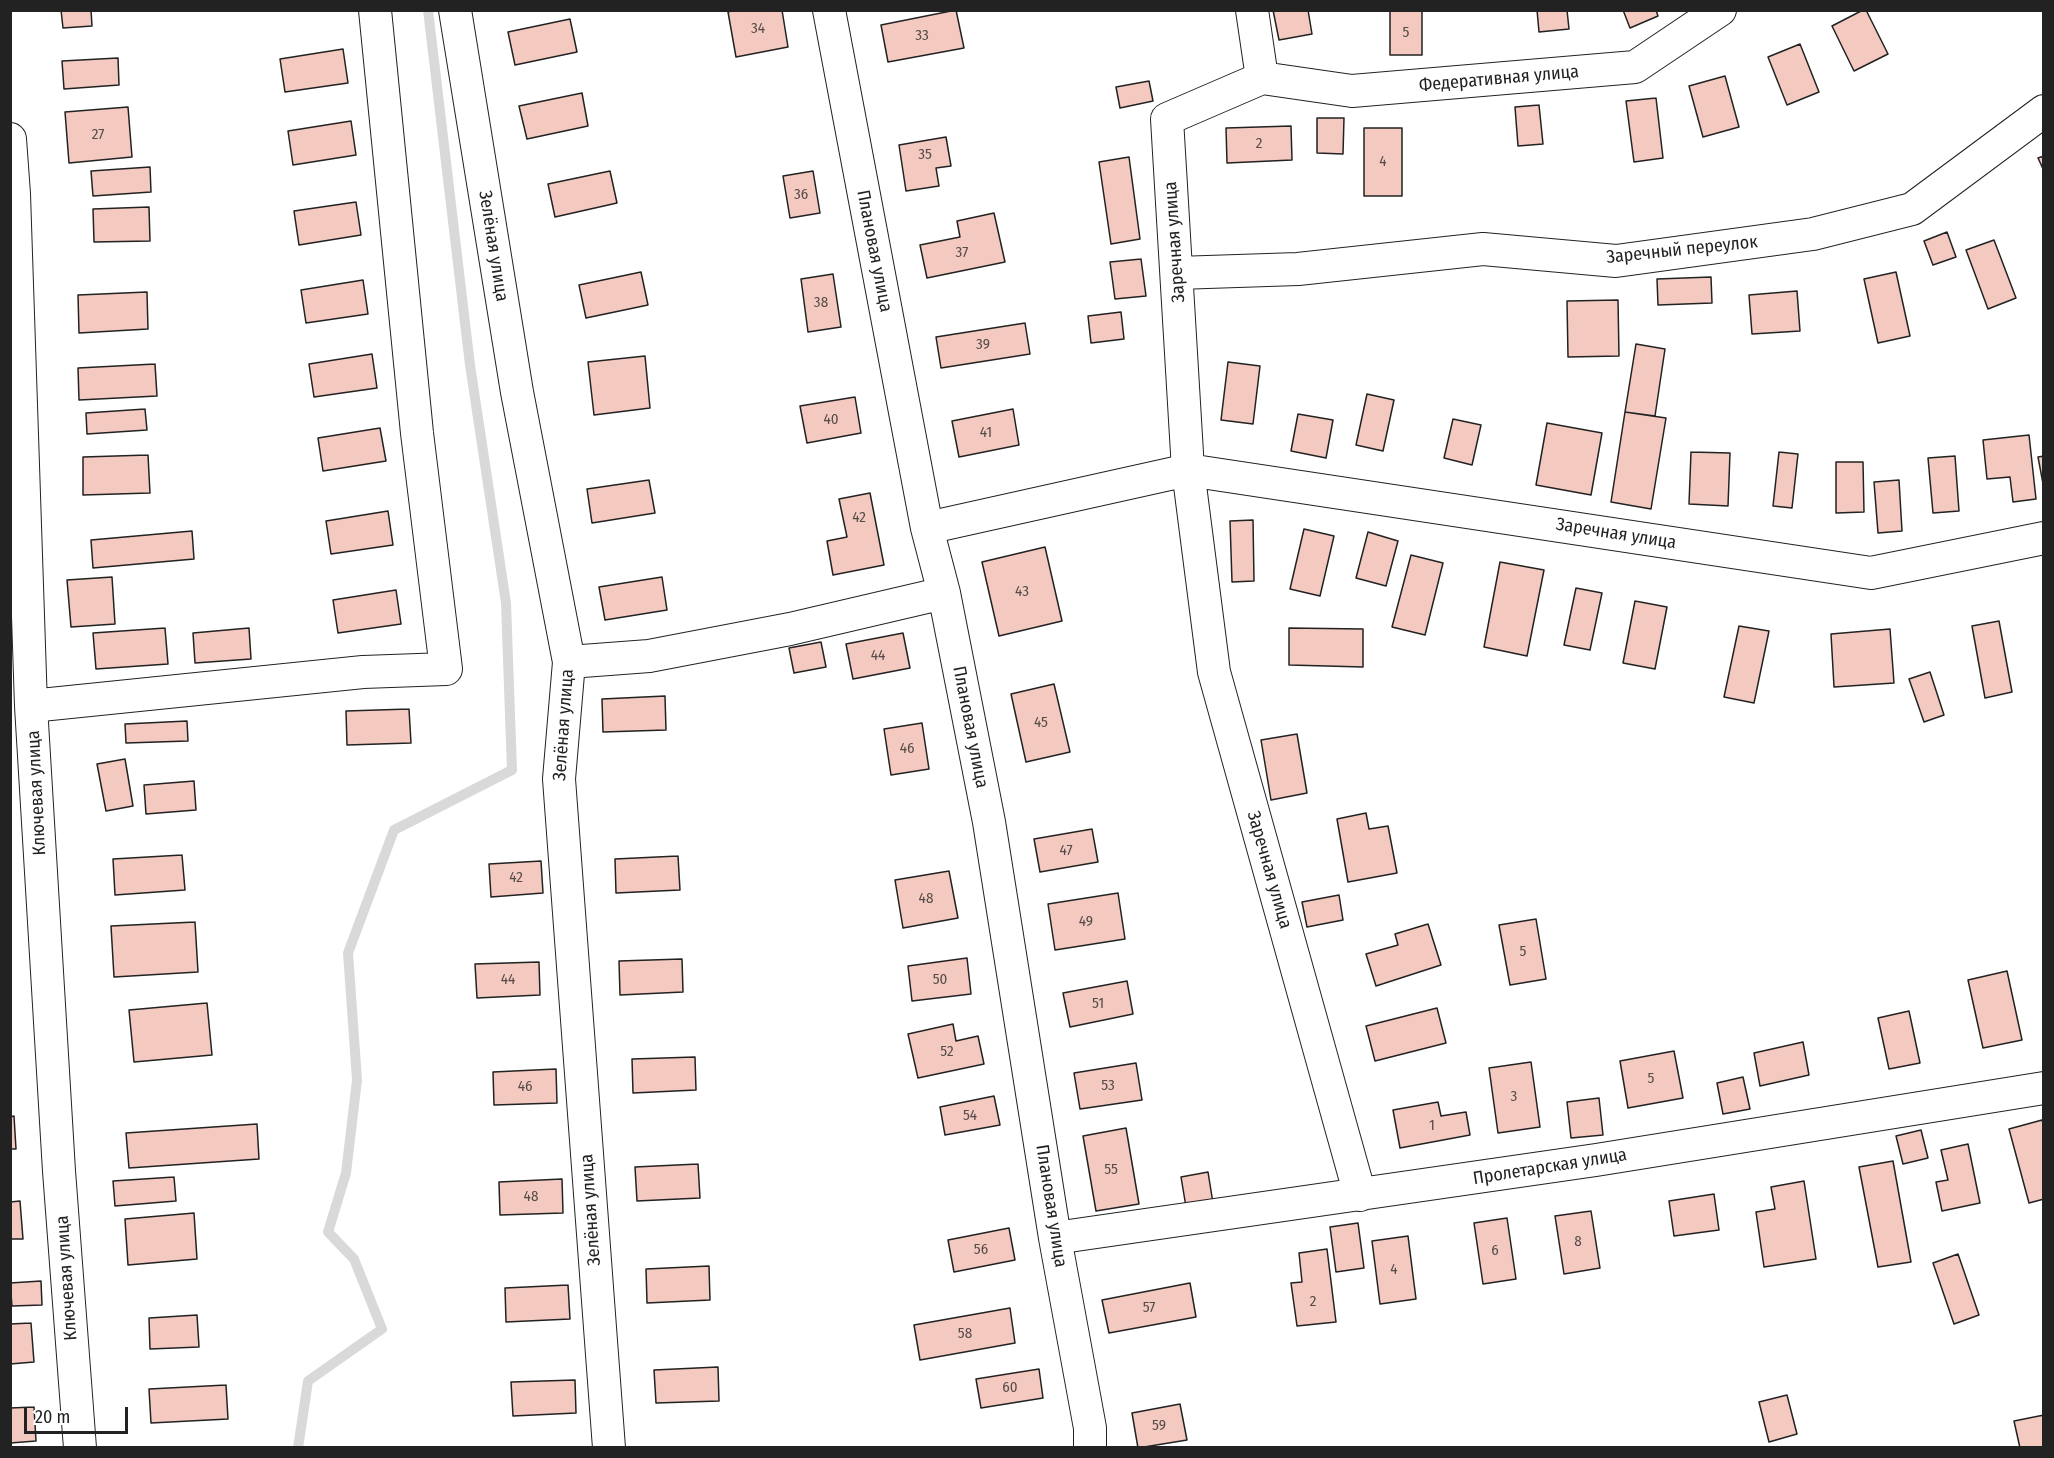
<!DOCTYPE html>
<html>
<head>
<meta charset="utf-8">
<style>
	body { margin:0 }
	#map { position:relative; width:2054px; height:1458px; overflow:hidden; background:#fff; font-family:"Fira Sans Condensed",sans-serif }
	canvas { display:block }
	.frame { position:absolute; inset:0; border:12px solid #222; pointer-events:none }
	.scale { position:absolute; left:24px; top:1407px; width:104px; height:27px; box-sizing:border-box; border:3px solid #222; border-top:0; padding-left:8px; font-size:18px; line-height:21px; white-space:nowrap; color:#222; -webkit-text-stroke:4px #fff; paint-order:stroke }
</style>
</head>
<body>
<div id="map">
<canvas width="2054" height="1458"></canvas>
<div class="frame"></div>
<div class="scale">20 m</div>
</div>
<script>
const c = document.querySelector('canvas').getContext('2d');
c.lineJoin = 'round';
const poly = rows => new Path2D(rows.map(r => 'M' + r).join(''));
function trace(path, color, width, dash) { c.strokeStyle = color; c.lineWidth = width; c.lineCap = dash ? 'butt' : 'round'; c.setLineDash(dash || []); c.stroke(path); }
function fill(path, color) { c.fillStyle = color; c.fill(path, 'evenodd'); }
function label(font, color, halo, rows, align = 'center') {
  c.font = font + ' "Fira Sans Condensed",sans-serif'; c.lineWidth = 4.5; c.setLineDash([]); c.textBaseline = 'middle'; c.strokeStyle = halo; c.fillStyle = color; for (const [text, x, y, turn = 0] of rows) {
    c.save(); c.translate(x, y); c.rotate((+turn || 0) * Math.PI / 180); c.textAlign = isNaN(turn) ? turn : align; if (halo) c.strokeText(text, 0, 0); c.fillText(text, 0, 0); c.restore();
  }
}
const stream = poly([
	[298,1448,308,1381,382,1329,354,1259,328,1232,346,1173,357,1080,348,953,394,830,512,770,506,603,470,365,428,10]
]);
const building = poly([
	[61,10,91,10,92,26,63,28,61,10],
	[735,10,782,10,788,47,736,57,728,12,735,10],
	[956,10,964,48,888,62,881,25,956,10],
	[1273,10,1308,10,1312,34,1279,40,1273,10],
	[1390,10,1422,10,1422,55,1390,55,1390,10],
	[1537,10,1567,10,1569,29,1539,32,1537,10],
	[1623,10,1656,10,1658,16,1630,28,1623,10],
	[1863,10,1866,10,1888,54,1854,71,1832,26,1863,10],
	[570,19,577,52,515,65,508,32,570,19],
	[1800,44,1819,92,1787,105,1768,57,1800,44],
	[343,49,348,83,285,92,280,59,343,49],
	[118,58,119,85,64,89,62,61,118,58],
	[1725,76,1739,127,1703,137,1689,86,1725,76],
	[1149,81,1153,101,1120,108,1116,87,1149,81],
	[582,93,588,126,527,139,519,106,582,93],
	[1656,98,1663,158,1634,162,1626,101,1656,98],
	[1539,105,1543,144,1518,146,1515,107,1539,105],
	[128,107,132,157,69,163,65,112,128,107],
	[1317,118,1344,118,1343,154,1317,153,1317,118],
	[351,121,356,155,293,165,288,131,351,121],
	[1291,126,1292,160,1227,163,1226,128,1291,126],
	[1364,128,1402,128,1402,196,1364,196,1364,128],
	[946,137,951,166,936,168,939,186,906,191,899,145,946,137],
	[2044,156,2044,171,2038,158,2044,156],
	[1129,157,1140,239,1111,244,1099,162,1129,157],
	[150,167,151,192,93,196,91,171,150,167],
	[610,171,617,203,555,217,548,184,610,171],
	[813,171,820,213,790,218,783,176,813,171],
	[356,202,361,235,299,245,294,211,356,202],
	[149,207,150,241,94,242,93,209,149,207],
	[994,213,1005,262,927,278,920,245,960,237,957,221,994,213],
	[1947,232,1956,257,1933,265,1924,241,1947,232],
	[1994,240,2016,298,1988,309,1966,250,1994,240],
	[1141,259,1146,296,1115,299,1110,262,1141,259],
	[641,272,648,305,586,318,579,285,641,272],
	[1896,272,1910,336,1878,343,1864,279,1896,272],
	[833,274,841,327,808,332,801,279,833,274],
	[1711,277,1712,303,1658,305,1657,279,1711,277],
	[363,280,368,314,306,323,301,290,363,280],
	[1797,291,1800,331,1752,334,1749,295,1797,291],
	[147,292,148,329,79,333,78,295,147,292],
	[1618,300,1619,356,1568,357,1567,301,1618,300],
	[1121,312,1124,339,1091,343,1088,316,1121,312],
	[1025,323,1030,354,941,368,936,337,1025,323],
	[1636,344,1665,349,1655,416,1625,412,1636,344],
	[372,354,377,388,314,397,309,364,372,354],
	[645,356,650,408,594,415,588,362,645,356],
	[1228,362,1260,366,1253,424,1221,420,1228,362],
	[155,364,157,396,79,400,78,368,155,364],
	[1367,394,1394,400,1383,451,1356,445,1367,394],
	[855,397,861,433,807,443,800,406,855,397],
	[145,409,147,430,87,434,86,413,145,409],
	[1013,409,1019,445,959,457,952,421,1013,409],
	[1625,412,1666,418,1651,509,1611,502,1625,412],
	[1298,414,1333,420,1326,458,1291,451,1298,414],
	[1453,419,1481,425,1472,465,1444,458,1453,419],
	[1547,423,1602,433,1591,495,1536,485,1547,423],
	[380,428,386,461,323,471,318,438,380,428],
	[2029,435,2036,499,2013,502,2010,477,1987,479,1983,440,2029,435],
	[1691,452,1730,453,1728,506,1689,504,1691,452],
	[1779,452,1798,454,1792,508,1773,506,1779,452],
	[148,455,150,493,83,495,83,457,148,455],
	[1955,456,1959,511,1933,513,1928,458,1955,456],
	[2044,456,2044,489,2038,457,2044,456],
	[1836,462,1863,462,1864,512,1836,513,1836,462],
	[649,480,655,513,592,523,587,489,649,480],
	[1899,480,1902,531,1878,533,1874,482,1899,480],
	[870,493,884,565,833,575,827,541,847,537,839,499,870,493],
	[388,511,393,545,331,554,326,521,388,511],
	[1253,520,1254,581,1232,582,1230,521,1253,520],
	[1304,529,1334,536,1320,596,1290,589,1304,529],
	[192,531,194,559,93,568,91,540,192,531],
	[1368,532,1398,541,1386,586,1356,578,1368,532],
	[1045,547,1062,621,999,636,982,562,1045,547],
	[1411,555,1443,563,1425,635,1392,627,1411,555],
	[1500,562,1544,570,1527,656,1484,647,1500,562],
	[112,577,115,624,71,627,67,580,112,577],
	[662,577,667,610,605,620,599,587,662,577],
	[1576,588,1602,593,1590,650,1564,645,1576,588],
	[396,590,401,624,338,633,333,600,396,590],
	[1635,601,1667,607,1655,669,1623,663,1635,601],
	[1999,621,2012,692,1985,698,1972,626,1999,621],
	[1739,626,1769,631,1754,703,1724,697,1739,626],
	[165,628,168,664,96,669,93,633,165,628],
	[249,628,251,659,195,663,193,633,249,628],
	[1289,628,1363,629,1363,667,1289,665,1289,628],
	[1890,629,1894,683,1834,687,1831,634,1890,629],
	[903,633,910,668,853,679,846,644,903,633],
	[821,642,826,667,794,673,789,648,821,642],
	[1930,672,1944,715,1924,722,1909,679,1930,672],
	[1054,684,1070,752,1026,762,1011,694,1054,684],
	[665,696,666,730,603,732,602,699,665,696],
	[409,709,411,743,347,745,346,711,409,709],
	[187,721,188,741,126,743,125,724,187,721],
	[922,723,929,769,891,775,884,729,922,723],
	[1297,734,1307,793,1271,800,1261,740,1297,734],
	[125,759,133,806,106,811,97,764,125,759],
	[194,781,196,810,146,814,144,785,194,781],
	[1366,813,1369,829,1388,826,1397,873,1348,882,1337,819,1366,813],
	[1092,829,1098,862,1040,872,1034,839,1092,829],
	[182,855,185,890,115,895,113,859,182,855],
	[678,856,680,890,616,893,615,859,678,856],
	[541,861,543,893,491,897,489,864,541,861],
	[949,871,958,918,903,928,895,880,949,871],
	[1118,893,1125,939,1055,950,1048,904,1118,893],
	[1339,895,1343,920,1307,927,1302,902,1339,895],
	[1536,919,1546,979,1510,985,1499,925,1536,919],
	[195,922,198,972,114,977,111,926,195,922],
	[1428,924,1441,965,1376,986,1366,954,1398,945,1395,934,1428,924],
	[967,958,971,994,912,1001,908,966,967,958],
	[682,959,683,992,620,995,619,961,682,959],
	[539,962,540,995,477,998,475,964,539,962],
	[2007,971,2022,1040,1983,1048,1968,980,2007,971],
	[1127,981,1133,1014,1070,1027,1063,993,1127,981],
	[207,1003,212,1055,134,1062,129,1010,207,1003],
	[1437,1008,1446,1043,1375,1061,1366,1026,1437,1008],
	[1909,1011,1920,1063,1889,1069,1878,1018,1909,1011],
	[953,1024,956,1041,978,1036,984,1064,918,1078,908,1034,953,1024],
	[1803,1042,1809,1075,1760,1086,1754,1053,1803,1042],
	[1674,1051,1683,1098,1628,1108,1620,1061,1674,1051],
	[695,1057,696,1090,633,1093,632,1059,695,1057],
	[1531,1062,1540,1127,1498,1133,1489,1068,1531,1062],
	[1136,1063,1142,1100,1080,1109,1074,1073,1136,1063],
	[556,1069,557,1103,494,1105,493,1072,556,1069],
	[1743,1077,1750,1109,1723,1114,1717,1083,1743,1077],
	[994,1096,1000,1125,945,1135,940,1107,994,1096],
	[1599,1098,1603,1135,1571,1138,1567,1102,1599,1098],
	[1438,1102,1441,1116,1466,1112,1470,1135,1400,1148,1393,1110,1438,1102],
	[14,1116,16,1149,10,1149,10,1117,14,1116],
	[2042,1120,2044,1127,2044,1199,2029,1203,2009,1129,2042,1120],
	[257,1124,259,1159,129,1168,126,1133,257,1124],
	[1126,1128,1139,1204,1096,1211,1083,1136,1126,1128],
	[1921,1130,1928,1158,1903,1164,1896,1136,1921,1130],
	[1968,1144,1980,1203,1942,1211,1936,1182,1948,1180,1941,1150,1968,1144],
	[1893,1161,1911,1262,1878,1267,1859,1167,1893,1161],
	[698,1164,700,1198,637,1201,635,1167,698,1164],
	[1208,1172,1213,1203,1186,1207,1181,1177,1208,1172],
	[174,1177,176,1201,115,1206,113,1181,174,1177],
	[562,1179,563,1213,500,1215,499,1182,562,1179],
	[1804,1181,1816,1259,1764,1267,1756,1212,1775,1209,1771,1187,1804,1181],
	[1714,1194,1719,1230,1674,1236,1669,1201,1714,1194],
	[20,1201,23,1239,10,1239,10,1202,20,1201],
	[1591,1211,1600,1268,1564,1274,1555,1216,1591,1211],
	[194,1213,197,1259,128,1265,125,1219,194,1213],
	[1507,1218,1516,1279,1483,1284,1474,1223,1507,1218],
	[1358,1223,1364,1268,1336,1272,1330,1227,1358,1223],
	[1009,1228,1015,1260,954,1272,948,1240,1009,1228],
	[1408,1236,1416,1299,1380,1304,1372,1241,1408,1236],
	[1327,1249,1336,1322,1297,1326,1291,1283,1302,1282,1299,1253,1327,1249],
	[1958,1254,1979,1315,1954,1324,1933,1263,1958,1254],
	[709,1266,710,1300,647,1303,646,1269,709,1266],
	[41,1281,42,1305,12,1306,10,1283,41,1281],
	[1190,1283,1196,1317,1109,1333,1102,1300,1190,1283],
	[568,1285,570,1319,506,1322,505,1288,568,1285],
	[1010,1308,1015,1343,920,1360,914,1325,1010,1308],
	[197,1315,199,1347,150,1349,149,1318,197,1315],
	[31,1323,34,1362,10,1364,10,1324,31,1323],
	[718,1367,719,1401,656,1403,654,1370,718,1367],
	[1039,1369,1043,1398,981,1408,976,1379,1039,1369],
	[575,1380,576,1413,513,1416,511,1382,575,1380],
	[226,1385,228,1419,151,1423,149,1389,226,1385],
	[1787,1395,1797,1434,1769,1442,1759,1402,1787,1395],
	[1180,1404,1187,1440,1138,1448,1132,1413,1180,1404],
	[34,1407,36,1441,10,1443,10,1408,34,1407],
	[2044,1415,2044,1448,2020,1448,2014,1421,2044,1415]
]);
const minor = poly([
	[455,10,517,392,569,662,559,779,609,1448],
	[829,10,927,528,944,593,989,822,1055,1238,1090,1428,1090,1448],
	[1252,10,1262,78],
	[1262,78,1167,119,1188,470,1214,672,1360,1195],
	[1262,78,1352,91,1635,67,1720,10],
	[10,139,14,194,31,706,59,1171,80,1448],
	[1177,273,1298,269,1483,249,1616,261,1813,234,1912,209,2044,111],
	[927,528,1188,470,1871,573,2044,538],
	[569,662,649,656,790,629,944,593],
	[31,706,363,672,446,669,417,433,375,10],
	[1055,1238,1596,1160,2044,1088]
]);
const numberNames = [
	["34",758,29],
	["5",1406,33],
	["33",922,36],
	["27",98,135],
	["2",1259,144],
	["35",925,155],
	["4",1383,162],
	["36",801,195],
	["37",962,253],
	["38",821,303],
	["39",983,345],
	["40",831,420],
	["41",986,433],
	["42",859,518],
	["43",1022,592],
	["44",878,656],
	["45",1041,723],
	["46",907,749],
	["47",1066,851],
	["42",516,878],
	["48",926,899],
	["49",1086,922],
	["5",1523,952],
	["44",508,980],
	["50",940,980],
	["51",1098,1004],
	["52",947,1052],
	["5",1651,1079],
	["53",1108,1086],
	["46",525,1087],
	["3",1514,1097],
	["54",970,1116],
	["1",1432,1126],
	["55",1111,1170],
	["48",531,1197],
	["8",1578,1242],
	["56",981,1250],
	["6",1495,1251],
	["4",1394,1270],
	["2",1313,1302],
	["57",1149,1308],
	["58",965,1334],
	["60",1010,1388],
	["59",1159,1426]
];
const streetNames = [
	["Федеративная улица",1499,79,-5],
	["Заречная улица",1175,242,-94],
	["Зелёная улица",493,246,81],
	["Заречный переулок",1682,250,-6],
	["Плановая улица",874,251,79],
	["Заречная улица",1616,534,9],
	["Зелёная улица",564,725,-86],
	["Плановая улица",970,727,79],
	["Ключевая улица",37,793,-93],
	["Заречная улица",1269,870,74],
	["Пролетарская улица",1550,1167,-9],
	["Плановая улица",1051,1206,81],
	["Зелёная улица",591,1210,-94],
	["Ключевая улица",67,1278,-94]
];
trace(stream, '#d9d9d9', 10);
fill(building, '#f3c9c0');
trace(building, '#222', 1.5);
trace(minor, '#222', 34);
trace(minor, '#fff', 32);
label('15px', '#564c4a', null, numberNames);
label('18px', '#222', '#fff', streetNames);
</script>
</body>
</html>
